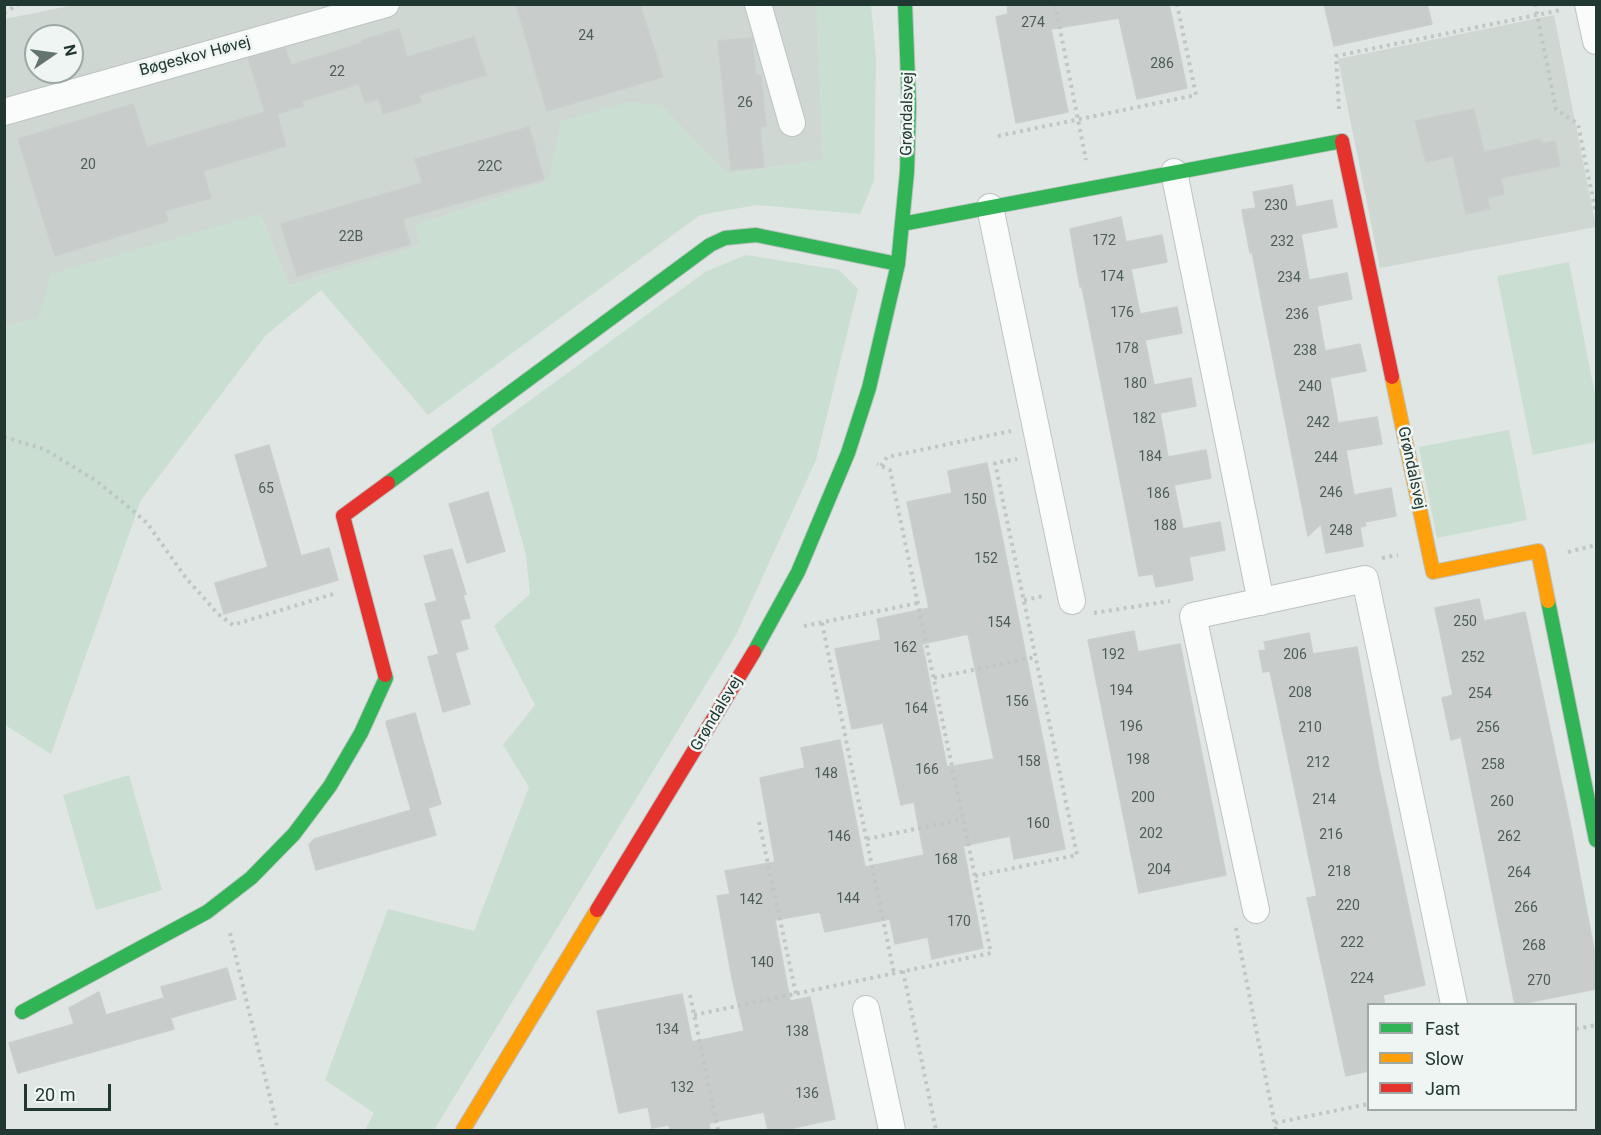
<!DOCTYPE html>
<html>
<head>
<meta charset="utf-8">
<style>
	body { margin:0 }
	#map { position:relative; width:1601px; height:1135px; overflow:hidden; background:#e0e6e3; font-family:Roboto,sans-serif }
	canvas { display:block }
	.frame { position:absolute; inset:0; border:6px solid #213731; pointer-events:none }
	.legend { position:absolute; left:1367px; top:1003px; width:210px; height:108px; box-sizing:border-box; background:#eef5f2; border:2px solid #9ca9a5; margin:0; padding:8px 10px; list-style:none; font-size:18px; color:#213731 }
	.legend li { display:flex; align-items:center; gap:12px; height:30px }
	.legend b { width:30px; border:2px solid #9ca9a5 }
	.north { position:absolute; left:24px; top:24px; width:60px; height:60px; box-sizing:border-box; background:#eef5f2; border:2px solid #9ca9a5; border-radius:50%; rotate:77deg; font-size:16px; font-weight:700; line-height:24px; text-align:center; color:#213731 }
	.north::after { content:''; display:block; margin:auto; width:21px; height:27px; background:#64746f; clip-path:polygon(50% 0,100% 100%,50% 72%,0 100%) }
	.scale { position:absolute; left:24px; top:1084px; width:87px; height:27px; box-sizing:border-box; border:3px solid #213731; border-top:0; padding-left:8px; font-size:18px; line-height:21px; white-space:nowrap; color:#213731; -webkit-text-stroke:4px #eef5f2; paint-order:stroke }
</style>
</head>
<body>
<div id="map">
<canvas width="1601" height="1135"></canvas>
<div class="frame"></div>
<ul class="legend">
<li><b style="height:8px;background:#30b455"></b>Fast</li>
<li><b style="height:8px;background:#ff9f0a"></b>Slow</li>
<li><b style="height:8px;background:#e5322d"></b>Jam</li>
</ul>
<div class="north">N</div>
<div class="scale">20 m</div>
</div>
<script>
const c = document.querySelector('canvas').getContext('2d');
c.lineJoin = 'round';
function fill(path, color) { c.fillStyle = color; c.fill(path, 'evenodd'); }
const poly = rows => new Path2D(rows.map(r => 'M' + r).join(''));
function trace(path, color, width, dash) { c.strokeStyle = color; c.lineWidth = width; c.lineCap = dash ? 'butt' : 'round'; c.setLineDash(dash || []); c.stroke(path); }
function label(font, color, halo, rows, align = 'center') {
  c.font = font + ' Roboto,sans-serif'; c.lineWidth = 5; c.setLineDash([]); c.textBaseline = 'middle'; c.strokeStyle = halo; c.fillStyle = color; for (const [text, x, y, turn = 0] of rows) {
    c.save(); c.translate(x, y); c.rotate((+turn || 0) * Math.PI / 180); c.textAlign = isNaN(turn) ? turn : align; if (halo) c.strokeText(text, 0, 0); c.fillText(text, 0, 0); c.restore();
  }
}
const built = poly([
	[79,4,817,5,823,160,727,174,660,105,549,181,416,225,421,245,289,286,260,214,38,319,5,326,5,19],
	[36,36,72,36,72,72,36,72],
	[1554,15,1596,227,1380,268,1338,59]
]);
const green = poly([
	[817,5,871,5,876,58,874,181,860,214,757,205,700,215,428,415,321,290,266,335,141,500,51,754,5,725,5,326,38,318,51,274,260,214,289,286,421,245,416,225,549,181,561,121,630,102,660,105,727,174,823,160],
	[746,255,839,270,858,289,816,460,736,635,434,1130,365,1130,374,1113,325,1080,388,909,474,931,529,787,503,745,535,705,494,626,530,594,526,555,491,429,705,272],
	[1569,262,1596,400,1596,442,1533,455,1497,276],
	[1509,430,1527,520,1437,538,1419,447],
	[129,775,162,890,96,910,63,795]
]);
const building = poly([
	[516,4,640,4,663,77,547,111,516,4],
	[1007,4,1169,4,1187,88,1137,99,1119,18,1051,29,1068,112,1016,123,996,17,1008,14,1007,4],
	[1324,4,1427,4,1432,24,1334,46,1324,4],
	[399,29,407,57,474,37,486,75,419,95,421,102,383,114,379,99,365,103,359,84,302,101,303,106,277,114,286,146,203,171,211,198,165,211,168,221,55,256,18,139,133,104,147,147,265,112,248,58,285,48,291,65,362,43,362,40,399,29],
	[752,38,756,76,761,75,766,126,760,127,764,167,731,170,718,41,752,38],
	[1474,109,1484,152,1540,139,1541,144,1555,141,1560,166,1501,178,1504,194,1487,198,1490,209,1466,214,1453,156,1426,162,1415,121,1474,109],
	[529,127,544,179,403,219,410,244,297,276,281,224,422,183,415,159,529,127],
	[1292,185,1296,207,1332,200,1337,227,1301,234,1309,280,1347,273,1352,299,1317,306,1325,351,1360,344,1366,371,1330,378,1338,423,1377,417,1382,444,1346,450,1354,495,1391,488,1396,516,1365,522,1366,526,1360,527,1363,546,1326,553,1321,524,1308,536,1252,252,1250,253,1242,210,1256,208,1253,192,1292,185],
	[1121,217,1126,242,1162,235,1167,262,1131,269,1140,314,1177,307,1182,333,1145,340,1154,385,1191,378,1196,406,1160,413,1168,457,1206,450,1211,478,1174,485,1183,529,1220,522,1225,550,1189,557,1193,580,1156,587,1153,574,1139,576,1082,287,1080,287,1070,229,1121,217],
	[269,445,301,556,329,548,338,580,224,614,215,583,268,567,235,455,269,445],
	[987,463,1065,849,1014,859,1010,836,963,846,983,948,932,959,928,937,895,944,890,919,825,932,820,912,775,920,790,1001,810,997,835,1119,779,1131,768,1131,764,1112,709,1123,710,1131,670,1131,669,1125,652,1128,648,1107,619,1113,597,1011,682,994,692,1042,744,1031,732,978,717,896,730,894,725,871,775,862,760,778,805,768,801,748,840,740,865,867,924,855,914,802,901,805,883,723,852,729,835,649,881,640,877,619,929,608,907,502,952,493,948,471,987,463],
	[968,634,994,759,947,767,922,644,968,634],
	[488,492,505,551,467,563,449,504,488,492],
	[452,549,466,594,463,595,470,618,460,620,468,649,455,653,470,704,443,712,428,657,439,654,425,604,437,601,424,556,452,549],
	[1479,599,1484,621,1525,612,1570,823,1596,960,1596,989,1515,1005,1461,737,1451,740,1442,698,1453,695,1435,608,1479,599],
	[1134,631,1138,652,1180,644,1226,875,1139,893,1088,640,1134,631],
	[1309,633,1313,654,1357,647,1379,769,1425,985,1383,995,1385,1005,1368,1005,1368,1071,1346,1076,1307,898,1317,896,1270,671,1263,672,1259,651,1266,650,1264,642,1309,633],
	[415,713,441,804,428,808,436,835,316,870,309,845,314,839,411,810,386,723,387,721,415,713],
	[227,968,236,999,170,1018,161,987,227,968],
	[99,992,106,1015,164,998,174,1029,18,1073,9,1043,74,1024,69,1008,99,992]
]);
const path = poly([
	[1055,4,1086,160],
	[1535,4,1556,109,1578,124,1596,214],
	[4,13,19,4],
	[1339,109,1336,56,1561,10],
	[998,136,1196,95,1177,4],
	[4,437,44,449,95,480,130,508,147,523,186,578,218,614,233,625,333,594],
	[881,466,887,457,1011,431],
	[1568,552,1596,545],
	[1382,558,1398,555],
	[1024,600,1044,596],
	[1094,613,1170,601],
	[822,623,894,973],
	[804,626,918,603],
	[934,678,1036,657],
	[759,822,796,994],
	[867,839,963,819],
	[975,876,1077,855,995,463,1017,459],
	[1236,928,1276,1130],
	[230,933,278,1130],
	[903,971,936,1130],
	[690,995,718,1130],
	[694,1015,991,953,890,470,877,464],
	[1576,1029,1596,1025],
	[1275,1123,1368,1104]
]);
const street = poly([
	[758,4,792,123],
	[1588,4,1596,41],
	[4,112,386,4],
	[1174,172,1261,602],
	[990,207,1072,601],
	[1256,910,1193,616,1365,579,1454,1004],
	[866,1009,892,1130]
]);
const fast = poly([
	[902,224,1342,141],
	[388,483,710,245,725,238,756,235,898,264],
	[1548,601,1596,840],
	[754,652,798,572,848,453,869,388,898,264,907,172,909,105,905,4],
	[22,1012,207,912,251,878,294,834,330,786,361,733,386,678,385,675]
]);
const slow = poly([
	[1392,377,1433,572,1538,551,1548,601],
	[463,1130,597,910]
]);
const jam = poly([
	[1342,141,1392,377],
	[385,675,343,516,388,483],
	[597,910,754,652]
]);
const numberNames = [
	["274",1033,23],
	["24",586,36],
	["286",1162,64],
	["22",337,72],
	["26",745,103],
	["20",88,165],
	["22C",490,167],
	["230",1276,206],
	["22B",351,237],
	["172",1104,241],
	["232",1282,242],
	["174",1112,277],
	["234",1289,278],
	["176",1122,313],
	["236",1297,315],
	["178",1127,349],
	["238",1305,351],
	["180",1135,384],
	["240",1310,387],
	["182",1144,419],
	["242",1318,423],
	["184",1150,457],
	["244",1326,458],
	["65",266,489],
	["246",1331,493],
	["186",1158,494],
	["150",975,500],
	["188",1165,526],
	["248",1341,531],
	["152",986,559],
	["250",1465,622],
	["154",999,623],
	["162",905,648],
	["192",1113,655],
	["206",1295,655],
	["252",1473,658],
	["194",1121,691],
	["208",1300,693],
	["254",1480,694],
	["156",1017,702],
	["164",916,709],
	["196",1131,727],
	["210",1310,728],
	["256",1488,728],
	["198",1138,760],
	["158",1029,762],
	["212",1318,763],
	["258",1493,765],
	["166",927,770],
	["148",826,774],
	["200",1143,798],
	["214",1324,800],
	["260",1502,802],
	["160",1038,824],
	["202",1151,834],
	["216",1331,835],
	["146",839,837],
	["262",1509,837],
	["168",946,860],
	["204",1159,870],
	["218",1339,872],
	["264",1519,873],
	["144",848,899],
	["142",751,900],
	["220",1348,906],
	["266",1526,908],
	["170",959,922],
	["222",1352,943],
	["268",1534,946],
	["140",762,963],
	["224",1362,979],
	["270",1539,981],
	["134",667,1030],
	["138",797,1032],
	["132",682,1088],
	["136",807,1094]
];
const streetNames = [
	["Bøgeskov Høvej",195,57,-15],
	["Grøndalsvej",908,114,-89],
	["Grøndalsvej",1411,468,78],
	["Grøndalsvej",717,714,-59]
];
fill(built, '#cfd7d3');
fill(green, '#caded1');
fill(building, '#c8cdcb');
trace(building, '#c9cfcc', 1.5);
trace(street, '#bdc3c0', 28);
trace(fast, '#bdc3c1', 16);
trace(slow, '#bdc3c1', 16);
trace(jam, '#bdc3c1', 16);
trace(path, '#bfc7c5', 4, [3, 4.5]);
trace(street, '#fafbfb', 26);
trace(fast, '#30b455', 14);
trace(slow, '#ff9f0a', 14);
trace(jam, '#e5322d', 14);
label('14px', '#4c5d58', null, numberNames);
label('16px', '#213731', '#eef5f2', streetNames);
</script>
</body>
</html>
